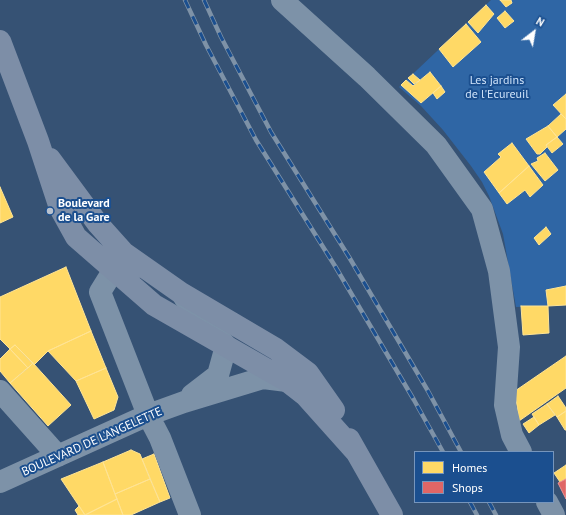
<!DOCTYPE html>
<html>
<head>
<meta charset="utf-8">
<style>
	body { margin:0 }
	#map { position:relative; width:566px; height:515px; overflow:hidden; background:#365274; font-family:"PT Sans",sans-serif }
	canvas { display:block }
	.legend { position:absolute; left:414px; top:451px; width:140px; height:52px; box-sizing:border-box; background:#1b4f8f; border:1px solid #7695bc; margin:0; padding:5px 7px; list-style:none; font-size:12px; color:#fff }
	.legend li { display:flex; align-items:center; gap:8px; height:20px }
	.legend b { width:20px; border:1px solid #7695bc }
	.north { position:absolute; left:514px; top:12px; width:40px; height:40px; -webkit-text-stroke:3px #1b4f8f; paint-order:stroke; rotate:31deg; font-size:11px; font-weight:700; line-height:16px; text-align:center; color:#fff }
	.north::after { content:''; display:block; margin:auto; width:14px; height:18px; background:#fff; clip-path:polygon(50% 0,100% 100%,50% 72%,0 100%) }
</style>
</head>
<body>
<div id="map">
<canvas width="566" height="515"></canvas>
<ul class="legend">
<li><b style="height:11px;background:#ffd966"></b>Homes</li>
<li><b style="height:11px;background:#e06666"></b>Shops</li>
</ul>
<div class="north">N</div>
</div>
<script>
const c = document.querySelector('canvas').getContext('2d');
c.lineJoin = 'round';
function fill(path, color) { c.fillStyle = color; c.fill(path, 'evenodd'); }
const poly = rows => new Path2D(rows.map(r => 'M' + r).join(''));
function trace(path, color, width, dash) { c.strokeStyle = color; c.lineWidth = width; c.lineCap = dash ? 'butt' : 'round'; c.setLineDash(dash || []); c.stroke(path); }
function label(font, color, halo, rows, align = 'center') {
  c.font = font + ' "PT Sans",sans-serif'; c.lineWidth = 4; c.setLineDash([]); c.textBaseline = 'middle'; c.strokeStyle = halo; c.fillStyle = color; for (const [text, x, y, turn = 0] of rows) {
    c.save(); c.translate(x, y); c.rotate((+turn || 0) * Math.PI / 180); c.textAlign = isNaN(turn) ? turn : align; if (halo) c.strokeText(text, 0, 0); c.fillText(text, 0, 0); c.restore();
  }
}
const green = poly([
	[491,0,566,0,566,305,516,307,503,234,489,196,482,182,471,166,443,130,421,106,399,87]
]);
const homes = poly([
	[500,0,511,0,512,3,506,7,500,0],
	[486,5,494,14,478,33,468,22,486,5],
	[505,11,514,21,505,28,497,18,505,11],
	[466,24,481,42,453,67,439,49,466,24],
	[430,72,441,86,421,103,401,85,406,80,413,86,430,72],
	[413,74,420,80,414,84,408,78,413,74],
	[441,86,445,92,437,99,433,93,441,86],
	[566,94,566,119,553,105,566,94],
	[561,114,566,119,566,129,557,137,548,126,561,114],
	[548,126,557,137,546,145,547,147,540,154,537,154,526,139,548,126],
	[557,137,563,144,552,153,546,145,557,137],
	[512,143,529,166,499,193,484,172,501,157,498,154,512,143],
	[545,153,558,170,545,181,531,164,538,161,537,158,545,153],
	[529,166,543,185,530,197,525,190,507,204,499,193,529,166],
	[0,187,13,217,0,223,0,187],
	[546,227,551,234,539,245,534,238,546,227],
	[66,267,91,331,48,351,34,365,15,345,10,349,0,339,0,297,66,267],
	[566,286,566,305,548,306,546,290,566,286],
	[521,306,548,306,549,333,523,335,521,306],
	[91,331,106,368,76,381,48,351,91,331],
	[15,345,33,363,28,368,10,349,15,345],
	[10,349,28,368,10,383,0,371,0,359,10,349],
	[566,356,566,388,519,421,515,391,566,356],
	[33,363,71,405,48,426,10,383,33,363],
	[106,368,118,397,114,410,94,419,76,381,106,368],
	[558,396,566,408,566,411,557,417,547,404,558,396],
	[547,404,555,415,539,425,532,414,547,404],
	[566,411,566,430,565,430,557,417,566,411],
	[534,417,539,425,529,433,523,424,534,417],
	[131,450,140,454,150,479,115,494,103,462,131,450],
	[154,454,170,498,160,502,142,459,154,454],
	[103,462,117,499,85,515,61,479,103,462],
	[566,465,566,479,560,482,554,473,566,465],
	[150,479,160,502,131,515,123,515,115,494,150,479],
	[117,499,123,515,85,515,117,499],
	[79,506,85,515,78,515,75,510,79,506]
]);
const shops = poly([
	[566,479,566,499,558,483,566,479]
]);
const minor = poly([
	[282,0,367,77,436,145,482,209,499,271,509,347,505,405,512,435,521,452],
	[132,270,113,271,100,292,148,415,160,438,190,515],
	[184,297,226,346,218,375,192,395],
	[0,391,58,456],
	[0,482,148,415,184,402,263,378,287,381],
	[547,502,554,515]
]);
const major = poly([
	[0,41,38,141,60,208,76,237,154,305,287,381,305,395,356,452],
	[50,159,98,224,124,253,181,293,276,349,308,373,334,410],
	[349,439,392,515]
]);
const rail = poly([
	[185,0,206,45,256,140,335,266,414,400,443,452],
	[204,0,221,37,271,132,349,257,428,391,461,452],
	[470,502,477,515],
	[489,502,496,515]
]);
const markers = [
	[50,211,4,"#b9c2ce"]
];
const parkNames = [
	["Les jardins",497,81],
	["de l'Ecureuil",497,95]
];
const poiNames = [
	["Boulevard",58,204],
	["de la Gare",58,218]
];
const streetNames = [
	["BOULEVARD DE L'ANGELETTE",92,442,-24]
];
fill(green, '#2f66a5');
fill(homes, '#ffd966');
trace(homes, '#ffe494', 1);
fill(shops, '#e06666');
trace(shops, '#e99494', 1);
trace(minor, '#7d92a8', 22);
trace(major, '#7d8ea7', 22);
trace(rail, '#7e92a7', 4.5);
trace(rail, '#1b4f8f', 3, [9]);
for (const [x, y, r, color] of markers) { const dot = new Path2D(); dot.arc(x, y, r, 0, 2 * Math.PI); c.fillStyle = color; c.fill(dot); trace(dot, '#1b4f8f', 1.5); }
label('12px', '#cfe3fa', '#1b4f8f', parkNames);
label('bold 12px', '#fff', '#1b4f8f', poiNames, 'left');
label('12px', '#fff', '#1b4f8f', streetNames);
</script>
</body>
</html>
